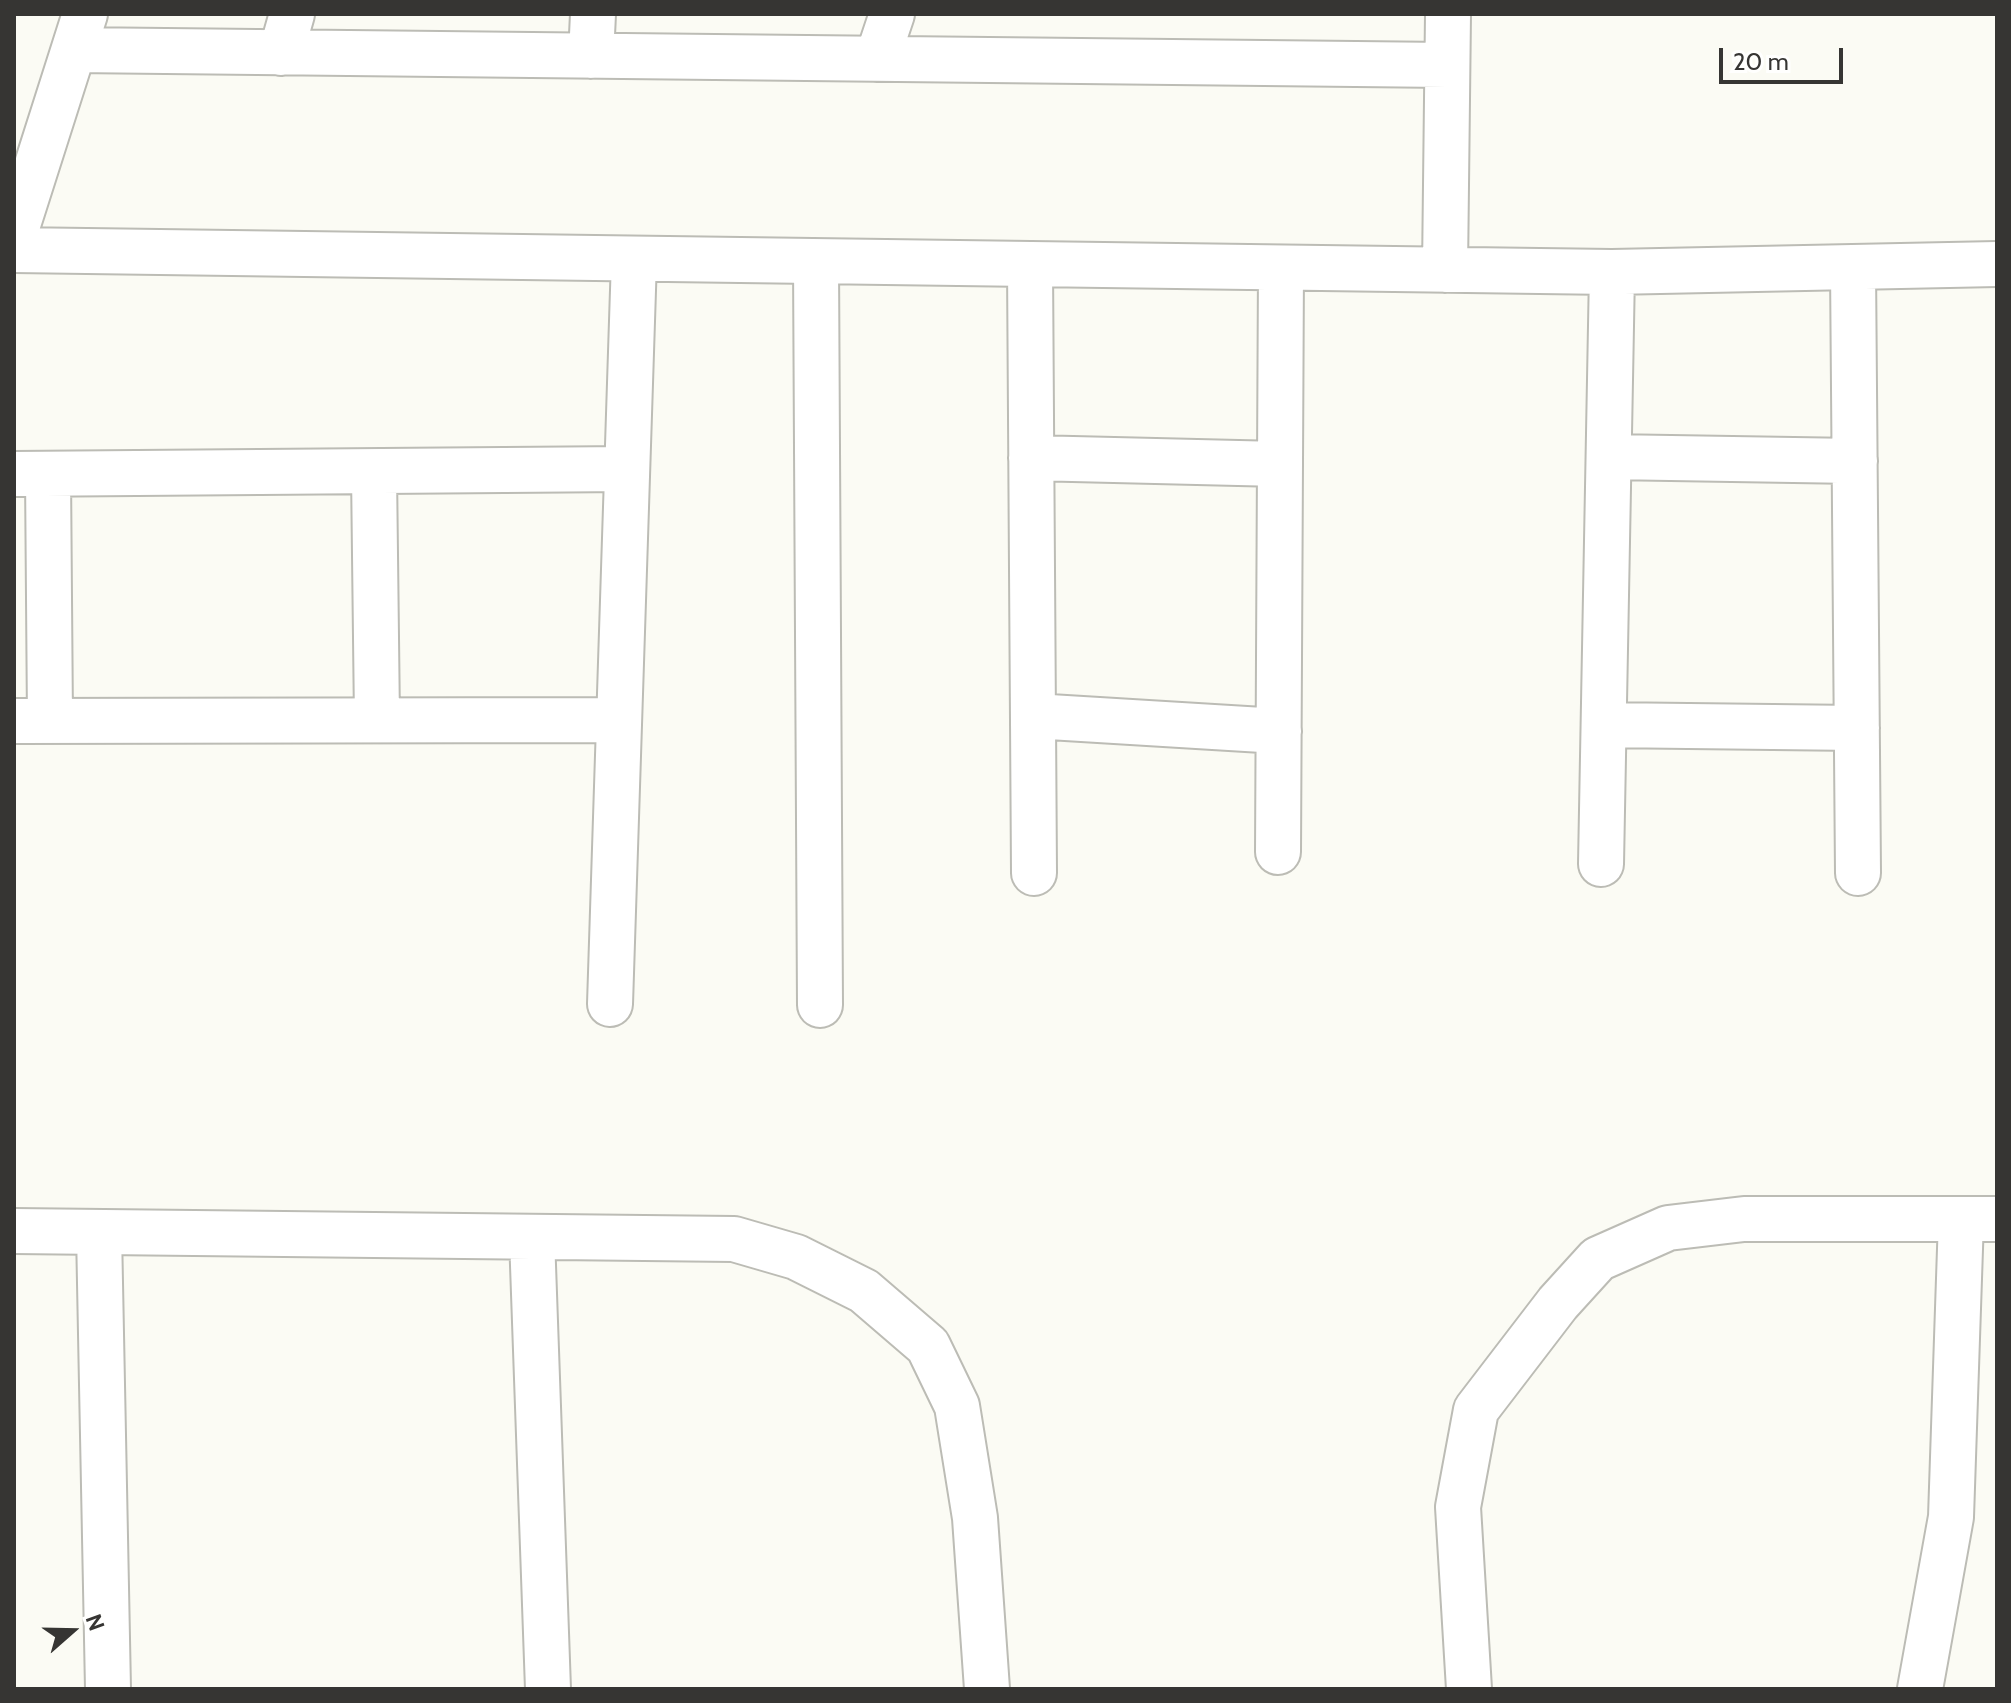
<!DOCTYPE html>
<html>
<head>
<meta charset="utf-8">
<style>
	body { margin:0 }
	#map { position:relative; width:2011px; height:1703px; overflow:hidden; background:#fbfbf4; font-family:Cabin,sans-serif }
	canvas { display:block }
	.frame { position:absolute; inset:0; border:16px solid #363533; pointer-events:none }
	.north { position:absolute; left:32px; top:1591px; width:80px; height:80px; -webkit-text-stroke:6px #fffffe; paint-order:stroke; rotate:70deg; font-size:22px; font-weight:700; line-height:32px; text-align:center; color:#363533 }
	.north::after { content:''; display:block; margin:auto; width:28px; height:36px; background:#363533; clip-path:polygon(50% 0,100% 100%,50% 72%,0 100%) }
	.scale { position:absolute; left:1719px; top:48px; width:124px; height:36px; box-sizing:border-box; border:4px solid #363533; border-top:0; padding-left:10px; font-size:24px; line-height:28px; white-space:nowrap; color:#363533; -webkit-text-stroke:6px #fffffe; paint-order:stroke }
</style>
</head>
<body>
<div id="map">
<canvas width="2011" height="1703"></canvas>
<div class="frame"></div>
<div class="north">N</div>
<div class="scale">20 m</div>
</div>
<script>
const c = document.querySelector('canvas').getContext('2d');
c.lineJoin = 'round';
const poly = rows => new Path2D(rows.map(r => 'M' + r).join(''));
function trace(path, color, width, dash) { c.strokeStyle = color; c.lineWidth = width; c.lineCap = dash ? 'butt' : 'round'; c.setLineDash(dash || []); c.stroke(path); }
const minor = poly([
	[74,50,1447,65],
	[281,53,292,14],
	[591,56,593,14],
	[877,59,892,14],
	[14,237,85,14],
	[14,250,1612,272,1997,264],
	[816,262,820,1005],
	[1030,265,1034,873],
	[1853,267,1858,873],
	[1445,270,1448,14],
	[1609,457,1855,461],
	[1031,458,1280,464],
	[374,472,377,720],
	[14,474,627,469],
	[48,474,50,721],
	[1033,716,1279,731],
	[14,721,619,720],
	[1604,725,1857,728],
	[1278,852,1281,268],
	[1601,864,1612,272],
	[610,1004,634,259],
	[14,1231,734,1239,796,1257,864,1291,928,1346,957,1406,975,1518,987,1689],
	[99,1232,108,1689],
	[532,1237,548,1689],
	[1469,1689,1458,1507,1476,1410,1558,1303,1598,1259,1668,1228,1744,1219,1997,1219],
	[1920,1689,1951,1517,1961,1219]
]);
trace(minor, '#bcbcb5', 48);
trace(minor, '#fff', 44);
</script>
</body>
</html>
